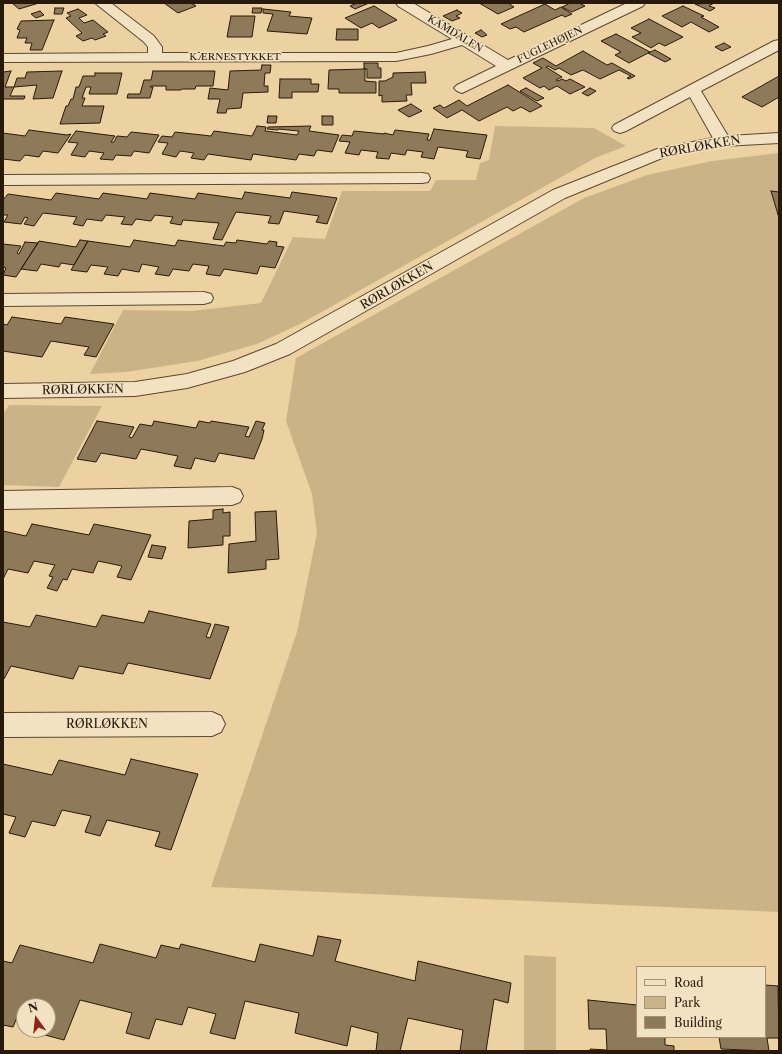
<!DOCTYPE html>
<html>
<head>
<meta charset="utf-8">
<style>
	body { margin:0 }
	#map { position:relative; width:782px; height:1054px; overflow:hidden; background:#ecd2a1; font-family:"Libre Caslon Text",serif }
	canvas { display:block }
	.frame { position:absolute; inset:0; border:4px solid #281a0b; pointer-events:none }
	.legend { position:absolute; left:636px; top:966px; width:130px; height:72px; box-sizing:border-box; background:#f3e2c2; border:1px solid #a29279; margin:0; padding:5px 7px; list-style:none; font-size:12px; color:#281a0b }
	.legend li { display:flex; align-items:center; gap:8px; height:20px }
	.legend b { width:20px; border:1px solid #a29279 }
	.north { position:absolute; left:16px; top:998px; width:40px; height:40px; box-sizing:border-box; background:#f3e2c2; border:1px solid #a29279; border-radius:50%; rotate:345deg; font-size:11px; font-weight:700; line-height:16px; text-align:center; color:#281a0b }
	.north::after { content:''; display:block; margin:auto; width:14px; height:18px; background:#8f2418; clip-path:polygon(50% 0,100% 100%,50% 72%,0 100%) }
</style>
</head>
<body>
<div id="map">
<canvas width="782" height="1054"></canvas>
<div class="frame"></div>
<ul class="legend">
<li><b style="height:5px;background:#f3e2c2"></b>Road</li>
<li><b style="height:11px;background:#cbb388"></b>Park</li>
<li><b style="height:11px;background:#8e7a59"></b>Building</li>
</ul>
<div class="north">N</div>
</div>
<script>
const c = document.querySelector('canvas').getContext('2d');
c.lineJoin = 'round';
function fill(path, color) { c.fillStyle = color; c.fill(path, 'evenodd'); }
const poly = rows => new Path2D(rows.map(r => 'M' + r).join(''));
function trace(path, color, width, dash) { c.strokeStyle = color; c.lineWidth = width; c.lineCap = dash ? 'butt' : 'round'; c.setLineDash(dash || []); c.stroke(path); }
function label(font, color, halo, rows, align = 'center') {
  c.font = font + ' "Libre Caslon Text",serif'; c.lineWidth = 3; c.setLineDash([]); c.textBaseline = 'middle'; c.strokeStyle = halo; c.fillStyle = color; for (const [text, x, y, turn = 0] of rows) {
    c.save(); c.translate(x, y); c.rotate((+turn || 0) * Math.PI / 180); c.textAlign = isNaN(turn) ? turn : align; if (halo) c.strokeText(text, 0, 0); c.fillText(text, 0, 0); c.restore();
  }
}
const green = poly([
	[495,126,594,128,626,146,595,158,302,323,257,344,197,361,126,372,90,374,123,310,192,311,261,303,293,237,325,239,342,191,430,191,436,180,476,180,480,163,489,160],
	[779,153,779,192,772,192,779,218,779,912,211,887,297,632,317,533,312,494,286,421,296,358,584,198,647,175,712,161],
	[9,405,102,406,59,487,3,485,3,414],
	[524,955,556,957,556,1051,524,1051]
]);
const building = poly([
	[12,3,39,3,19,9,12,3],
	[164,3,191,3,196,6,178,13,164,3],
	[357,3,369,3,355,9,350,6,357,3],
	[479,3,508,3,514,7,498,14,479,3],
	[570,3,579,3,585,6,572,12,562,7,570,3],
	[714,3,709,6,715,8,710,11,695,4,714,3],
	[545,4,555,10,561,7,572,14,565,17,562,15,524,32,516,27,510,29,501,24,545,4],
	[374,6,397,20,379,28,372,23,361,28,345,18,374,6],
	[683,6,704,16,701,17,719,27,709,32,691,22,682,27,662,16,683,6],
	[55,8,64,8,62,14,54,14,55,8],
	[253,8,262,8,261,13,252,13,253,8],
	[78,9,87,15,79,18,84,23,93,20,108,32,103,34,106,36,95,40,92,38,83,41,76,36,82,33,66,18,71,16,67,13,78,9],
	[263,9,291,12,289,16,312,18,307,34,267,31,273,14,263,13,263,9],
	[457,10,462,13,456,16,460,18,452,21,443,16,457,10],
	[40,11,44,15,36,18,31,14,40,11],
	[231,16,255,16,252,37,227,37,231,16],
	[649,19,683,37,665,46,659,43,651,48,632,37,641,33,631,28,649,19],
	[54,20,42,50,30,50,32,43,25,43,27,38,17,38,20,30,17,29,21,21,54,20],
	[337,29,358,29,358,40,336,40,337,29],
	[481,30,487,35,482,37,475,33,481,30],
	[616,34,650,52,629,63,615,55,621,52,601,41,616,34],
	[724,43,731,47,722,51,715,47,724,43],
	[655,50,671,59,665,62,648,53,655,50],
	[583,51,607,65,612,63,635,76,629,79,627,78,631,76,619,70,600,79,583,70,571,75,559,68,555,70,548,66,546,67,562,77,556,80,558,81,562,79,566,81,570,79,585,87,570,94,557,86,549,90,544,86,540,88,523,78,542,68,533,63,543,58,556,66,583,51],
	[364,63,378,63,378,68,381,68,381,78,367,78,367,69,364,69,364,63],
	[262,65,271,65,270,73,265,73,264,86,268,86,268,92,243,93,241,108,227,109,226,113,217,113,220,99,208,99,210,88,228,90,230,71,261,70,262,65],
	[365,69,365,81,376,82,376,93,339,93,339,89,328,89,329,70,365,69],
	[11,71,5,87,14,87,10,96,25,96,24,99,3,99,3,72,11,71],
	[62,71,53,98,33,99,37,85,14,87,17,78,25,78,27,72,62,71],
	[153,71,215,71,213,86,196,86,195,89,182,89,181,90,166,90,166,86,151,86,150,87,153,87,150,98,127,98,128,94,140,94,144,80,151,80,153,71],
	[425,72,426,83,411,83,412,95,406,95,407,101,382,102,382,95,379,96,379,81,385,81,393,77,393,73,425,72],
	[95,73,122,73,117,94,89,94,91,87,86,87,82,98,85,98,82,106,104,106,100,123,60,124,66,106,68,106,71,99,73,99,76,87,79,87,83,76,95,76,95,73],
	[779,76,779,97,762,107,742,97,779,76],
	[280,79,311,79,311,84,319,84,318,92,292,92,292,98,279,98,280,79],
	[508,85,542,106,530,112,521,107,513,111,507,107,479,121,462,110,447,118,433,108,440,105,444,108,459,100,467,106,508,85],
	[526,88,544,98,537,101,520,91,526,88],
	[590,88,596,91,588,96,582,93,590,88],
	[411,104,422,111,409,117,398,110,411,104],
	[268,116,277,116,276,123,267,123,268,116],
	[322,116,333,116,333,125,322,125,322,116],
	[257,126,266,127,265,131,297,135,299,131,278,129,278,130,267,129,268,127,311,126,309,131,339,135,332,152,317,150,314,156,299,154,296,160,253,154,251,160,208,154,204,160,191,158,194,153,180,151,176,157,162,154,168,143,158,142,162,136,172,137,175,132,211,136,214,131,252,136,257,126],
	[434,129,487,135,480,159,466,157,468,151,438,147,434,159,421,157,423,152,407,150,405,155,391,153,389,159,376,158,378,152,361,150,359,155,345,153,350,142,339,141,342,135,352,136,354,131,384,134,384,133,393,135,395,130,429,134,427,140,430,140,434,129],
	[29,130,67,135,71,134,58,153,43,151,39,157,25,155,20,161,3,159,3,133,25,136,29,130],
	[76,131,115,136,111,142,114,142,117,136,127,137,131,132,159,135,149,153,134,151,131,156,116,155,113,160,100,159,104,153,89,151,85,157,71,155,78,143,68,142,76,131],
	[771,191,779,192,779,218,771,191],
	[245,192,290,198,292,192,337,198,327,224,316,222,319,216,284,211,279,224,268,223,271,216,236,212,222,240,213,239,219,223,183,220,181,225,170,223,173,217,155,215,151,221,136,219,132,225,121,224,125,217,106,215,102,221,87,219,83,226,73,224,77,217,43,213,34,226,24,224,28,218,25,217,21,224,4,222,8,215,3,215,3,200,8,194,51,200,56,193,99,199,103,193,147,199,150,193,195,199,198,193,242,199,245,192],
	[80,240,88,241,74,265,61,263,59,267,41,264,37,271,21,269,39,241,76,247,80,240],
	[134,240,175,246,178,240,224,246,226,242,236,243,237,240,267,244,269,241,277,242,276,246,284,247,275,268,260,266,257,274,224,269,220,276,206,274,209,266,193,264,189,271,173,269,169,276,155,274,159,267,142,264,139,272,122,269,118,276,104,274,108,267,91,265,87,272,71,270,88,241,130,247,134,240],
	[25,242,38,243,16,277,3,275,6,268,3,267,3,244,21,246,17,253,19,254,25,242],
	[12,317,61,324,65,317,114,324,96,357,84,355,89,347,51,341,42,357,3,351,3,324,7,325,12,317],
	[97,421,134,427,129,437,132,438,140,424,152,426,154,421,196,428,199,421,210,423,211,421,249,427,245,436,249,437,256,421,265,423,262,430,264,430,262,439,254,459,219,453,215,462,195,458,191,469,174,466,178,456,141,449,136,459,101,453,96,462,77,459,97,421],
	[223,509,223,513,230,512,230,536,223,536,223,545,188,548,189,521,213,519,213,510,223,509],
	[276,511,279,559,266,560,266,569,228,573,229,544,256,541,255,512,276,511],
	[32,524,89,535,94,524,151,535,131,580,117,577,122,566,98,561,93,573,72,569,67,580,63,579,57,591,47,588,53,577,49,576,55,565,34,561,28,573,8,569,3,579,3,531,26,536,32,524],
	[152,545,166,547,162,559,148,557,152,545],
	[149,611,211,624,206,637,210,638,215,624,229,627,210,679,128,663,123,674,79,666,73,679,11,666,4,679,3,679,3,622,30,627,36,615,96,627,102,615,144,623,149,611],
	[131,759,198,774,171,850,155,846,160,832,107,820,100,836,85,832,91,816,62,810,55,826,32,821,25,837,9,833,16,817,3,814,3,764,52,775,59,760,125,775,131,759],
	[318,936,341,940,335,961,415,981,418,961,511,983,508,1003,494,999,486,1051,460,1051,463,1030,408,1018,400,1051,376,1051,378,1033,351,1026,347,1046,295,1033,299,1013,245,1001,235,1039,210,1033,216,1014,188,1007,182,1025,156,1019,149,1039,126,1033,132,1013,80,1000,64,1040,41,1034,42,1030,48,1030,48,1006,24,1006,24,1008,21,1008,13,1027,3,1025,3,961,12,963,20,945,93,963,100,944,156,958,161,945,179,949,181,944,255,962,260,944,313,956,318,936],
	[765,985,778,986,779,1038,767,1038,769,1051,721,1049,719,1037,765,1037,765,985],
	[588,1000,637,1005,637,1037,665,1037,665,1045,674,1046,674,1051,590,1051,590,1049,607,1050,606,1029,589,1029,588,1000]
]);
const minor = poly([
	[95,3,111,3,154,36,162,47,162,53,396,53,428,46,452,39,398,6,396,3,413,3,508,60,627,3,645,3,643,6,462,93,457,91,454,88,457,85,496,66,462,45,431,54,396,61,3,62,3,54,148,53,148,47,144,42,95,3],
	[779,40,779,50,701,91,728,136,779,133,779,143,723,146,667,156,565,198,290,354,245,372,187,388,135,396,3,398,3,384,135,382,187,374,233,361,276,344,553,190,657,149,713,138,690,97,626,131,620,133,614,131,612,128,614,125,774,41,779,40],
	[422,173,428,174,430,178,428,182,422,183,3,185,3,175,422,173],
	[204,292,211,294,213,298,211,302,204,304,3,306,3,294,204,292],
	[232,487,240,490,243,496,240,502,232,505,3,509,3,491,232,487],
	[212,712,221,716,225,724,221,732,212,736,3,737,3,713,212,712]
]);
const farStreetnames = [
	["KAMDALEN",455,34,31],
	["FUGLEHØJEN",550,45,-26],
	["KÆRNESTYKKET",235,57]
];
const streetNames = [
	["RØRLØKKEN",700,147,-10],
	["RØRLØKKEN",397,286,-30],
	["RØRLØKKEN",83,390,-1],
	["RØRLØKKEN",107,725]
];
fill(green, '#cbb388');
fill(building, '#8e7a59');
trace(building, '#281a0b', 1);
trace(minor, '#594830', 2);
fill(minor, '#f3e2c2');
label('10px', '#281a0b', '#f3e2c2', farStreetnames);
label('12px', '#281a0b', '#f3e2c2', streetNames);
</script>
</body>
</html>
